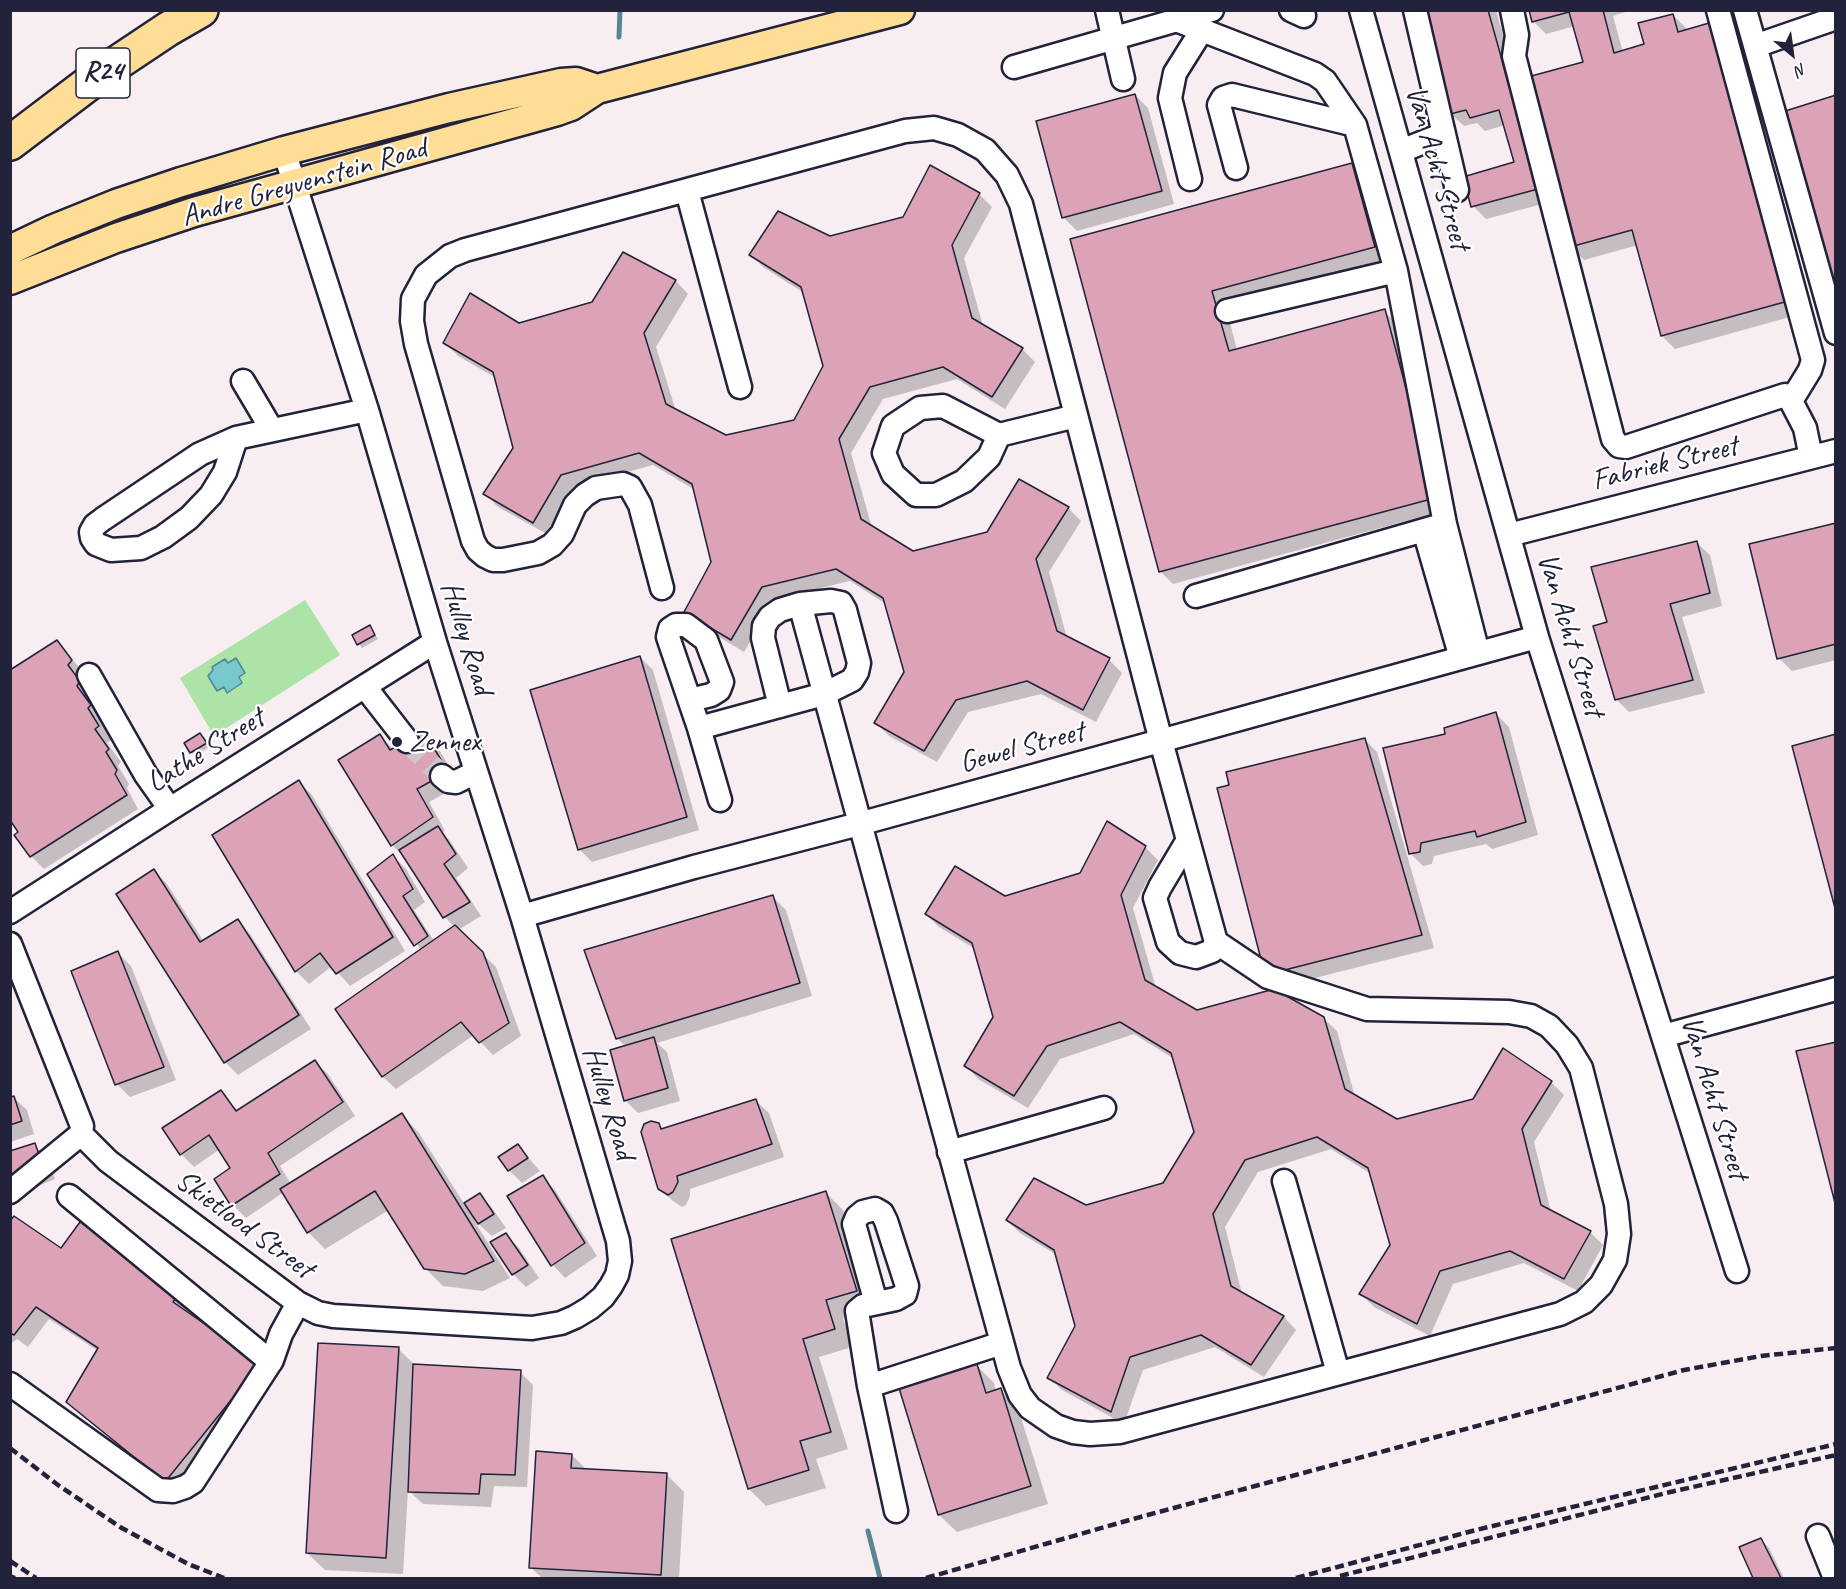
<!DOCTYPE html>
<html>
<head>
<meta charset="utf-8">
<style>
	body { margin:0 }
	#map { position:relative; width:1846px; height:1589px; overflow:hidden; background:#f8edf0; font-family:Caveat,sans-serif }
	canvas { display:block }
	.frame { position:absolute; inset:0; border:12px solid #22223b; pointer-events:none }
	.north { position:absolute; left:1762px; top:24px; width:60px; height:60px; -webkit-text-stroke:4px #fff; paint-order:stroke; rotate:151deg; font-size:16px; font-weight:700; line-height:24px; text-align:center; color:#22223b }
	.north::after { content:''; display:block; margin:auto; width:21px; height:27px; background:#22223b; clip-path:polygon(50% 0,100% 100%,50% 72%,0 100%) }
</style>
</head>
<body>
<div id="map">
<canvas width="1846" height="1589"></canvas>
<div class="frame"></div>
<div class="north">N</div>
</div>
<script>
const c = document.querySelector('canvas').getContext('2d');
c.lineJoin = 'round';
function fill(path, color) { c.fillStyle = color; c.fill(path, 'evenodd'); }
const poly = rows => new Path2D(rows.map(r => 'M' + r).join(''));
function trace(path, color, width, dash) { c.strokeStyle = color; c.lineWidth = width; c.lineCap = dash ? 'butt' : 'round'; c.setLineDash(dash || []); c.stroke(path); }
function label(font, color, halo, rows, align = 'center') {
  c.font = font + ' Caveat,sans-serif'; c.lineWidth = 4.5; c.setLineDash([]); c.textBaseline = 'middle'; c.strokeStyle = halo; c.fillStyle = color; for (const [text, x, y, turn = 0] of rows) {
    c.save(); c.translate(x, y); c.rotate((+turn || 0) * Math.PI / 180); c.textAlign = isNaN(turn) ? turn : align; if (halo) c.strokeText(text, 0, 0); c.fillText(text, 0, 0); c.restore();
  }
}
const green = poly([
	[305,600,340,655,214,736,180,678]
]);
const water = poly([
	[236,658,245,673,239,677,242,683,227,693,224,687,217,691,208,676,213,670,212,667,225,659,228,663,236,658]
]);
const shadow = poly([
	[1422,10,1496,10,1550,202,1486,219,1473,206,1516,163,1505,125,1485,131,1477,123,1464,126,1451,114],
	[1530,10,1632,10,1613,16,1623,52,1646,46,1673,15,1686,28,1804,313,1675,349,1662,336,1638,245,1584,260,1571,247,1584,63,1575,26,1546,34,1533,21],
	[1135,95,1148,108,1174,204,1077,231,1064,218,1038,122],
	[1352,165,1365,178,1387,260,1225,304,1237,350,1384,311,1397,324,1447,510,1173,584,1160,571,1072,240],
	[979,194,992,207,964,258,983,326,1022,349,1035,362,1005,409,957,379,883,399,851,453,872,528,913,552,988,533,1019,481,1068,508,1081,521,1049,572,1067,638,1109,660,1122,673,1096,722,1041,694,968,712,937,762,889,736,876,723,906,673,886,604,850,581,775,599,744,652,699,625,713,562,695,490,653,465,574,487,547,534,498,507,485,494,515,448,496,378,458,356,445,343,593,304,623,254,676,281,688,294,656,347,676,411,725,437,795,421,825,366,804,293,763,267,751,254,830,238,904,218],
	[1836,524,1836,660,1792,671,1779,658],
	[1697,543,1710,555,1722,606,1682,617,1705,693,1629,712,1616,699,1609,623],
	[369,626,378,639,362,648,354,636],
	[57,642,84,673,92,695,89,700,103,719,100,721,111,740,107,743,121,762,118,766,129,784,127,788,138,809,44,869,31,856,20,833],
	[640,657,653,670,699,830,592,862,579,849],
	[1496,714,1509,727,1538,835,1492,849,1486,844,1434,856,1432,864,1423,866,1410,853,1447,735],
	[424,733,437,746,460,785,429,802,445,831,442,832,450,841,468,868,456,878,481,916,458,930,496,967,521,1036,493,1055,474,1035,396,1089,383,1077,337,1010,421,950,369,875,393,856,406,869,425,902,414,910,434,941,454,927,445,917,405,858,392,845,380,736,394,750],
	[200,735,209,747,195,756,191,752],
	[1364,739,1377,752,1434,948,1279,987,1231,786],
	[299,782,312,795,405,951,350,986,332,966,309,984,296,971,214,836],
	[1145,847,1158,860,1133,908,1156,988,1197,1012,1323,1018,1337,1031,1355,1097,1396,1120,1551,1082,1564,1095,1534,1142,1551,1212,1590,1232,1603,1245,1578,1291,1524,1263,1453,1284,1430,1336,1374,1307,1361,1294,1392,1245,1371,1174,1331,1149,1258,1172,1225,1227,1242,1294,1284,1317,1296,1330,1264,1377,1215,1347,1143,1370,1124,1424,1062,1390,1049,1378,1077,1326,1057,1255,1020,1233,1007,1220,1086,1207,1164,1184,1196,1132,1174,1059,1134,1034,1060,1059,1028,1108,978,1079,966,1066,995,1017,975,949,939,927,926,914,1005,898,1081,874],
	[154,871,167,884,204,942,238,921,250,934,311,1029,238,1075,225,1062],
	[773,897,786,910,812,996,657,1043,667,1052,680,1101,638,1113,625,1100,626,1047,617,1038],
	[118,953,131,966,176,1080,130,1097,117,1084,73,972],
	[315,1062,328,1074,355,1116,280,1166,291,1184,402,1115,419,1133,465,1205,480,1195,492,1208,506,1228,492,1236,473,1219,510,1278,483,1291,443,1286,425,1268,389,1210,325,1249,308,1232,284,1192,246,1218,233,1205,232,1168,220,1149,194,1167,181,1154,221,1092,238,1111],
	[14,1098,27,1110,34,1134,10,1142,10,1099],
	[756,1101,769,1113,784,1157,690,1189,690,1196,686,1205,682,1207,673,1201,659,1188,658,1124,664,1130],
	[34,1145,47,1158,55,1179,10,1198],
	[518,1146,540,1171,522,1183,509,1170],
	[542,1177,555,1190,597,1256,565,1278,553,1265,509,1197],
	[826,1193,843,1210,874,1308,843,1318,852,1347,819,1357,848,1449,816,1459,826,1488,766,1506,749,1489],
	[10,1223,61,1250,81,1224,192,1306,187,1313,260,1364,179,1494,81,1415,68,1402,98,1351,49,1319,28,1347,17,1339,10,1345],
	[506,1235,519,1248,539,1278,526,1287,513,1274],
	[398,1349,415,1365,520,1372,533,1385,527,1487,494,1486,491,1507,423,1504,408,1490,403,1574,325,1570,307,1553],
	[976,1365,994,1383,996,1391,1000,1390,1018,1408,1048,1504,957,1532,939,1515],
	[572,1455,587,1470,666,1474,684,1492,679,1578,542,1578,530,1567],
	[1761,1539,1769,1548,1784,1578,1754,1578,1741,1548]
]);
const stream = poly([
	[619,37,620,10],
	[868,1531,880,1578]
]);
const building = poly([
	[1421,10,1488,10,1538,189,1471,207,1463,177,1514,162,1499,110,1470,118,1466,110,1450,114,1421,10],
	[1529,10,1603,10,1614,53,1644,44,1638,23,1673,14,1678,32,1716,21,1792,300,1661,336,1632,230,1570,247,1524,78,1583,62,1569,12,1532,22,1529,10],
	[1135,94,1162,191,1062,218,1036,121,1135,94],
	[1836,95,1836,290,1779,113,1836,95],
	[1352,163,1375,247,1212,291,1229,351,1385,309,1435,498,1159,572,1070,239,1352,163],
	[930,165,980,193,952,245,972,318,1023,348,992,397,943,367,870,387,839,439,861,519,913,551,987,532,1019,479,1069,507,1036,559,1057,631,1110,658,1083,710,1027,681,956,700,924,751,874,723,904,672,883,598,836,569,762,587,731,640,684,612,711,562,692,484,639,453,561,475,533,523,483,494,513,448,493,372,443,343,470,293,519,323,592,302,623,252,676,280,644,333,666,404,726,435,794,420,823,366,801,287,749,255,778,211,830,236,903,217,930,165],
	[1836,523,1836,644,1777,659,1749,544,1836,523],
	[1697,541,1710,593,1670,604,1693,680,1615,700,1593,626,1607,622,1591,567,1697,541],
	[370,625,375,635,357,645,352,635,370,625],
	[57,640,72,660,68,665,80,681,77,686,91,705,88,708,99,726,95,729,109,749,106,752,117,770,115,774,127,795,30,857,14,835,18,832,10,820,10,670,57,640],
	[640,656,687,817,578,850,530,690,640,656],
	[1496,712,1526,822,1477,837,1475,831,1421,843,1420,852,1409,854,1383,748,1445,734,1444,728,1496,712],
	[424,731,448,772,417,789,433,817,391,846,338,760,380,734,390,750,424,731],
	[200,733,207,743,190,753,184,743,200,733],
	[1836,734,1836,912,1792,746,1836,734],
	[1365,738,1422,935,1265,975,1217,788,1229,785,1226,772,1365,738],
	[299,780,393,937,336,974,320,953,295,972,212,835,299,780],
	[1107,821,1146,846,1121,895,1145,980,1197,1010,1274,989,1324,1017,1345,1089,1397,1119,1473,1099,1503,1048,1552,1081,1522,1129,1541,1205,1591,1231,1564,1279,1510,1251,1440,1271,1417,1324,1359,1294,1390,1245,1368,1168,1317,1137,1245,1160,1213,1214,1231,1286,1284,1316,1251,1365,1201,1335,1130,1357,1111,1412,1047,1378,1075,1326,1054,1250,1006,1220,1034,1178,1086,1205,1163,1183,1194,1132,1171,1053,1120,1022,1047,1046,1014,1096,964,1066,993,1017,972,943,925,914,955,866,1005,896,1080,873,1107,821],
	[438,826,456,854,444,864,470,902,443,918,399,850,438,826],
	[393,854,413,889,403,896,428,936,414,946,367,874,393,854],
	[154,869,200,942,238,919,299,1015,224,1063,116,894,154,869],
	[773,895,800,983,616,1039,584,950,773,895],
	[455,925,483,952,509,1023,479,1043,461,1022,382,1077,335,1009,455,925],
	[118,951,164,1067,115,1085,71,971,118,951],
	[654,1037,668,1088,624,1101,610,1050,654,1037],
	[1836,1042,1836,1207,1796,1051,1836,1042],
	[315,1060,343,1102,268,1153,280,1174,231,1206,214,1179,230,1168,209,1135,180,1155,162,1128,221,1090,236,1111,315,1060],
	[14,1096,22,1121,10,1125,10,1097,14,1096],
	[756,1099,772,1144,677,1176,678,1182,673,1192,668,1195,658,1189,641,1132,644,1124,651,1121,659,1123,661,1129,756,1099],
	[402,1113,494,1261,465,1274,424,1269,375,1191,307,1233,280,1189,402,1113],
	[35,1143,43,1166,10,1179,10,1151,35,1143],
	[518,1144,528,1158,508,1171,498,1157,518,1144],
	[543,1175,585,1243,551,1266,507,1196,543,1175],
	[826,1191,857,1291,826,1300,835,1329,803,1339,831,1432,800,1441,809,1470,748,1489,671,1239,826,1191],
	[480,1193,494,1214,478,1224,464,1203,480,1193],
	[14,1216,61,1248,80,1222,180,1292,173,1302,261,1363,165,1482,66,1402,98,1348,36,1307,14,1335,10,1333,10,1221,14,1216],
	[506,1233,528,1265,512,1275,490,1242,506,1233],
	[318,1343,399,1347,386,1558,306,1553,318,1343],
	[413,1364,521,1370,515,1475,481,1474,479,1494,408,1492,413,1364],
	[977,1364,986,1393,1001,1388,1031,1486,938,1515,899,1388,977,1364],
	[536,1451,572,1454,571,1468,667,1473,661,1575,529,1568,536,1451],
	[1761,1538,1781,1578,1753,1578,1739,1547,1761,1538]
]);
const minorTunnel = poly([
	[407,741,442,776]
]);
const minor = poly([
	[1107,10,1123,79],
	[1291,10,1304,16],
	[1361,10,1537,637,1737,1271],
	[1415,10,1457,190],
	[1512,10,1517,35,1514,56,1613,439,1619,446,1626,447,1785,395,1791,401,1805,428,1811,457],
	[1718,10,1813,360,1810,370,1791,401],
	[1745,10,1836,333],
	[1176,20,1315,74,1325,81,1355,125,1396,271,1445,524,1478,653],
	[1755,46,1836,18],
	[1014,67,1212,10],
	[1401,151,1444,134],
	[1236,168,1219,105,1223,98,1232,95,1355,125],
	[1190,179,1170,98,1175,73,1202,30],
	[687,191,740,387],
	[1227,311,1396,271],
	[243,381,272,430],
	[999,435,989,457,964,481,936,495,916,495,893,474,884,453,893,426,920,408,943,406,999,435,1076,416],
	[236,438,200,454,103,519,95,525,91,532,92,538,96,544,111,550,141,548,163,537,189,518,211,495,225,472,236,438,367,410],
	[1424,530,1461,658],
	[1509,535,1836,451],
	[662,588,640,505,630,487,623,484,596,488,585,495,575,505,562,534,552,545,538,553,503,560,493,560,485,556,478,550,473,541,416,344,412,321,413,299,426,275,450,256,465,250,905,131,934,128,958,135,985,150,1007,175,1021,204,1161,741,1188,840,1216,942,1212,951,1196,957,1180,953,1168,942,1155,898,1160,887,1188,840],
	[1196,596,1445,524],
	[800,604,1009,1368,1020,1395,1030,1408,1056,1426,1073,1432,1090,1434,1120,1432,1560,1314,1584,1302,1601,1285,1615,1260,1619,1234,1616,1204,1581,1068,1567,1045,1549,1026,1531,1016,1509,1012,1367,1009,1268,977,1216,942],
	[89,675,146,775,170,809],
	[365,687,407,741],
	[690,700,711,695,719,690,722,682,706,640,686,625,676,625,670,629,668,637,699,728,720,800],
	[699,728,824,694,852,680,857,672,859,663,845,610,841,603,831,601,800,604,780,610,770,617,764,626,763,638,780,706],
	[442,776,448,781,456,782,476,772],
	[10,912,170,809,435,642],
	[522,916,694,867,859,824,1537,637],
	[10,944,82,1126,81,1134,108,1161,298,1303,318,1313,333,1316,532,1328,561,1323,575,1317,590,1308,603,1297,611,1286,617,1275,620,1261,618,1241,522,916,435,642,367,410,284,151],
	[1663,1036,1836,989],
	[949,1152,1104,1108],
	[1284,1181,1338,1373],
	[10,1192,81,1134],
	[69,1196,271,1362],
	[876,1303,854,1224,857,1217,863,1212,875,1209,882,1213,886,1221,907,1286,905,1294,896,1299,863,1306,857,1311,869,1386,896,1511],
	[10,1384,158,1490,173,1491,185,1487,193,1482,272,1360,281,1334,298,1303],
	[869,1386,1002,1343],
	[1818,1536,1835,1578]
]);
const major = poly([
	[10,250,54,229,116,204,181,182,284,151,449,108,561,83,576,82,597,89],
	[10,280,116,238,194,212,557,111,571,106,597,89,900,10]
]);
const highway = poly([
	[10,143,105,71,168,29,201,10]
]);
const rail = poly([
	[10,1448,58,1485,120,1527,188,1564,224,1578],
	[10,1561,36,1578],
	[10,1576,15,1578],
	[1340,1576,1666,1493,1836,1455],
	[926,1578,1133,1519,1684,1370,1761,1356,1836,1348],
	[1296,1578,1476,1530,1836,1444]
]);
const markers = [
	[397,742,6,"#22223b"]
];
const shields = [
	[103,73,54]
];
const shieldNames = [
	["R24",103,73]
];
const streetNames = [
	["Van Acht Street",1437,168,74],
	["Andre Greyvenstein Road",304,183,-16],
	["Fabriek Street",1665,464,-14],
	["Van Acht Street",1570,635,73],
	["Hulley Road",466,638,73],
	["Gewel Street",1022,748,-15],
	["Lathe Street",206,751,-32],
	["Van Acht Street",1714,1098,73],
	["Hulley Road",608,1103,73],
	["Skietlood Street",244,1225,36]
];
const poiNames = [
	["Zennex",409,742]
];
fill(green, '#ace3a6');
fill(water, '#77c9ce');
trace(water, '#558693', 1.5);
fill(shadow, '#0003');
trace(stream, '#558693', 5);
fill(building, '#dba3b5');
trace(building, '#22223b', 1.5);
trace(minorTunnel, '#cdc4cc', 22, [22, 11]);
trace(minor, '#22223b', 27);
trace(major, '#22223b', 33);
trace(highway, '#22223b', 38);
trace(minor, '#fff', 22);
trace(major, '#fedd96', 28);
trace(highway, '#fedd96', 33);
trace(rail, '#22223b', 4.5, [9, 4.5]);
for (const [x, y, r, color] of markers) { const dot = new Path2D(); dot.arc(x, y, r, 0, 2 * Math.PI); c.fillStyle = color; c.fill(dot); trace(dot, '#fff', 2); }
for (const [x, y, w] of shields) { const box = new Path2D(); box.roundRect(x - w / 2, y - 25, w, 50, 4.5); c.fillStyle = '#fff'; c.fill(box); trace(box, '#22223b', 1.5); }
label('bold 28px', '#22223b', null, shieldNames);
label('30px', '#22223b', '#fff', streetNames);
label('30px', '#22223b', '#fff', poiNames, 'left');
</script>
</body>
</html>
